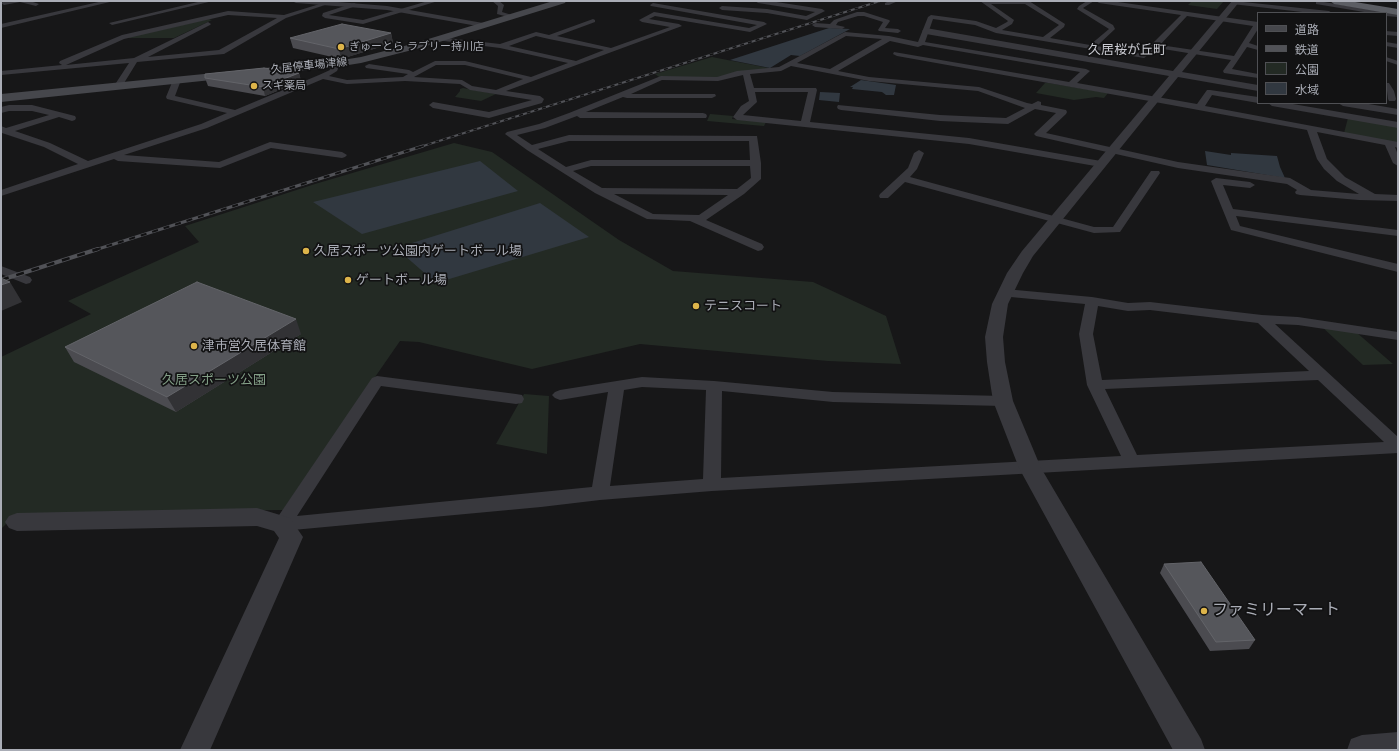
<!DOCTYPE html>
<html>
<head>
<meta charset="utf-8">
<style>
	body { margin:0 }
	#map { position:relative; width:1399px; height:751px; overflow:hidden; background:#171718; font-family:Arial,"Noto Sans JP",sans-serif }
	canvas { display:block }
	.frame { position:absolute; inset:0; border:2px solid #aaadb6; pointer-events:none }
	.legend { position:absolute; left:1257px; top:12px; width:130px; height:92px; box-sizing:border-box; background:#121213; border:1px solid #4f5054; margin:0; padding:5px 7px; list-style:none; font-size:12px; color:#aaadb6 }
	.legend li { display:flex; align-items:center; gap:8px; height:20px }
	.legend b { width:20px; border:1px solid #4f5054 }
</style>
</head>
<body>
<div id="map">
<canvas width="1399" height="751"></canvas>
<div class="frame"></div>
<ul class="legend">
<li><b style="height:5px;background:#46474c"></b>道路</li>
<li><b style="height:5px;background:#515257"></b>鉄道</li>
<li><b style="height:11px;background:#232a24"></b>公園</li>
<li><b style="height:11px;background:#313840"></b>水域</li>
</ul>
</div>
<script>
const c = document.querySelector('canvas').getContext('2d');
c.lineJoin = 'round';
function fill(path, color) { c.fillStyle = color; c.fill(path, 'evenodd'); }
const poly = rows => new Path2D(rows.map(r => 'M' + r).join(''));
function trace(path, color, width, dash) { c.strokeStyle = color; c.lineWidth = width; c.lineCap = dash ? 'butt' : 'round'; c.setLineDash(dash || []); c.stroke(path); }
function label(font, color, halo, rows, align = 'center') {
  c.font = font + ' Arial,"Noto Sans JP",sans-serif'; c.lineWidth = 3.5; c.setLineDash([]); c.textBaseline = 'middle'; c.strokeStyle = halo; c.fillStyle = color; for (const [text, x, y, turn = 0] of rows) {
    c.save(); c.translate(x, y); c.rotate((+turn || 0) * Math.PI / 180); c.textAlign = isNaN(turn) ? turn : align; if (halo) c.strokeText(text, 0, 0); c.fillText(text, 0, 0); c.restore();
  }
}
const green = poly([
	[1192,1,1224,1,1217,9,1188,5],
	[208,19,212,20,174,38,125,38],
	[712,57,774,69,718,77,659,77,655,74],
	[1045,83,1049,83,1108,93,1104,98,1096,97,1074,100,1036,93],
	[463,88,496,94,481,101,455,97,460,91,460,89],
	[710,114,733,116,732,119,766,122,764,126,707,121],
	[1348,118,1398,127,1398,144,1344,133],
	[454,143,492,152,619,240,673,271,813,282,886,316,901,364,828,361,640,344,532,369,419,342,400,341,283,510,97,512,14,516,1,529,1,357,91,314,68,301,199,242,185,226,315,184],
	[1321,326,1356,332,1393,364,1363,365],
	[524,394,549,396,547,454,496,444]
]);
const water = poly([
	[829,28,850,29,800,56,791,55,770,68,730,60],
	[861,80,896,85,894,95,886,95,882,92,852,89,853,87,850,87],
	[820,92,840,93,839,102,819,100],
	[1205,151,1231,155,1231,153,1277,156,1280,167,1285,178,1207,165],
	[480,161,518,191,362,234,313,202],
	[540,203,589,237,436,283,396,248]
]);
const minor = poly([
	[5,1,30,1,39,4,36,6,20,2,4,5,1,3,5,1],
	[103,1,114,1,1,28,1,24,103,1],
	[202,1,213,1,112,25,109,23,202,1],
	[428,1,438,1,363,24,325,18,322,16,323,13,354,3,356,4,356,6,329,15,363,20,428,1],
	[492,1,499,1,504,5,502,12,515,16,512,18,497,14,498,6,492,1],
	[755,1,770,1,822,9,825,11,807,20,767,13,722,10,719,8,722,6,767,9,806,16,815,12,758,3,755,1],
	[889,1,898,1,889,5,885,5,885,3,889,1],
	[980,1,1029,1,1065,24,1064,27,1050,38,1090,45,1109,29,1077,9,1079,6,1087,1,1094,1,1083,8,1113,25,1115,29,1097,46,1142,54,1181,15,1099,3,1096,1,1111,1,1258,22,1258,29,1249,43,1258,46,1258,50,1247,47,1232,69,1258,74,1258,78,1224,73,1223,71,1231,60,1157,48,1144,58,996,33,975,25,933,19,925,42,1086,69,1090,71,1077,83,1197,104,1207,90,1210,90,1258,97,1258,103,1212,95,1205,106,1398,142,1398,148,1395,147,1398,155,1398,166,1393,163,1385,145,1317,132,1327,159,1345,177,1375,194,1398,195,1398,201,1359,200,1300,195,1296,194,1295,192,1297,190,1287,184,1178,168,1036,136,1034,134,1036,132,1056,113,1035,109,1008,124,940,121,841,110,838,109,837,107,838,105,940,115,1006,118,1025,108,978,91,869,81,791,66,781,71,750,74,754,88,816,88,817,90,810,122,969,138,1101,161,1106,164,1101,167,969,144,737,120,733,117,741,106,749,101,743,75,718,81,662,80,631,94,715,94,716,96,712,98,627,98,623,97,586,112,703,113,706,114,707,116,706,118,580,118,577,116,545,128,517,135,532,145,569,135,757,136,761,163,761,179,744,194,706,220,762,244,764,247,762,250,758,251,690,221,647,219,595,193,527,150,505,134,507,132,539,124,569,113,661,76,717,77,737,71,779,67,845,32,889,36,918,42,928,17,931,15,976,21,996,28,1007,22,1008,21,980,1],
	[991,4,1025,4,1059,25,1043,37,1002,30,1012,24,1014,20,991,4],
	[1187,16,1253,26,1234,56,1160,45,1187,16],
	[846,36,882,39,830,69,797,63,846,36],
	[890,41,918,47,923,45,1080,72,1069,82,894,52,893,54,897,56,1155,102,1307,130,1317,159,1324,169,1337,181,1359,194,1311,190,1290,178,1178,162,1046,133,1066,114,1067,112,1066,110,1041,105,1041,102,1038,101,1032,104,1027,103,979,87,869,77,838,71,890,41],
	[755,92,808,92,801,121,743,115,757,102,755,92],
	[569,141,749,141,750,160,591,160,566,167,538,149,569,141],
	[591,166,750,166,751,178,737,189,602,188,573,171,591,166],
	[614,194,728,195,699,215,653,214,614,194],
	[1234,1,1329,11,1332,13,1311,13,1232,4,1232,2,1234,1],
	[1318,1,1385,12,1398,13,1398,17,1386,16,1386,13,1370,13,1316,4,1316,2,1318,1],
	[326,2,331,3,286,18,224,54,137,62,121,88,118,88,114,86,129,63,1,75,1,71,62,65,59,63,60,61,122,35,228,11,284,15,326,2],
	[228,15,277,18,219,50,148,57,210,25,211,24,208,22,134,58,66,65,124,39,228,15],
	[653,3,764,22,767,24,750,32,655,16,649,19,679,24,682,26,506,91,540,96,544,99,542,103,489,118,433,108,429,105,433,102,489,112,532,100,470,90,460,84,405,81,347,84,323,79,207,128,124,155,219,162,270,142,342,152,347,155,345,157,342,158,271,148,220,168,118,161,114,159,1,196,1,190,78,164,44,147,2,133,1,126,6,128,49,115,32,111,9,111,1,113,1,107,9,105,32,105,75,116,76,118,75,120,72,121,59,117,15,131,50,143,88,161,201,124,227,113,167,99,166,97,173,80,177,78,181,80,175,96,235,110,319,75,330,70,333,62,336,62,340,64,337,71,329,76,347,80,403,77,408,74,366,68,365,66,369,64,409,70,413,72,435,61,465,61,531,77,568,63,500,48,436,40,435,39,438,37,500,44,536,32,549,35,593,19,595,20,595,22,557,36,611,48,670,27,642,22,639,20,654,12,749,28,757,25,651,6,650,5,653,3],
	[536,36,549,39,604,50,576,61,509,46,536,36],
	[436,65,465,65,523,79,496,90,472,86,462,80,414,77,436,65],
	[857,12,864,12,889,20,890,21,885,28,898,29,901,31,898,33,879,31,878,30,883,22,864,16,858,16,838,22,836,25,845,27,842,29,815,27,812,25,815,23,830,24,834,20,857,12],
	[1386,31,1398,32,1398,36,1386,35,1386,31],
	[1386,42,1398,44,1398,48,1386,46,1386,42],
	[1386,57,1398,61,1398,65,1386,61,1386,57],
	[1386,83,1389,83,1394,91,1396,99,1395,101,1389,101,1388,99,1386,83],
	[1268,103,1287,103,1398,122,1398,128,1272,106,1268,103],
	[919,150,924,153,917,169,910,177,1094,227,1113,227,1151,171,1159,171,1160,173,1120,232,1094,233,905,182,888,198,880,198,879,196,880,194,908,168,914,153,919,150],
	[1216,178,1250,182,1255,185,1250,188,1223,185,1233,209,1398,230,1398,236,1236,216,1240,226,1398,264,1398,272,1231,230,1211,181,1216,178],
	[1,266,30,277,32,280,30,283,26,284,1,274,1,266],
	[1005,289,1092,297,1128,303,1150,302,1262,315,1298,317,1398,332,1398,340,1298,325,1275,324,1398,437,1398,453,712,491,600,500,541,507,282,531,275,529,273,524,372,378,377,376,516,394,522,395,524,399,522,403,516,404,381,386,297,516,592,487,608,392,560,400,555,398,552,395,555,392,560,390,642,377,714,381,833,392,1003,396,1009,397,1011,401,1009,405,1003,406,833,402,722,391,721,478,1121,456,1087,385,1079,334,1085,304,1000,296,998,293,1000,290,1005,289],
	[1098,306,1128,311,1150,310,1258,323,1309,371,1102,380,1093,334,1098,306],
	[1318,380,1384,442,1137,455,1105,389,1318,380],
	[642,387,706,390,703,479,610,486,624,390,642,387]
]);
const tertiary = poly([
	[292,1,326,1,387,6,483,23,487,25,483,27,387,10,296,3,292,1],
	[1232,1,1240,1,1182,72,1258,85,1258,91,1178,77,1033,256,1023,273,1008,304,1003,337,1005,362,1013,401,1041,468,1201,739,1205,750,1173,750,1019,468,993,401,987,362,985,337,992,304,1007,273,1022,251,1169,76,926,34,922,31,926,28,1173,71,1232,1],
	[1338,103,1363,103,1398,109,1398,115,1343,106,1338,103],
	[257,508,290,518,303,537,210,750,180,750,279,538,274,531,257,526,17,531,9,528,5,522,9,516,17,513,257,508],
	[1398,732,1398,750,1347,750,1351,739,1362,735,1398,732]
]);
const secondary = poly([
	[553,1,566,1,565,3,420,48,361,63,336,67,1,102,1,94,336,61,361,57,412,44,553,1]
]);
const trunk = poly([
	[1330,1,1349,1,1398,9,1398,15,1334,4,1330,1]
]);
const railFar2 = poly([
	[420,147,880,1]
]);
const railFar1 = poly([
	[95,250,423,146]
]);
const rail = poly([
	[1,280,98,249]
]);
const wall = poly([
	[391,33,393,43,341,59,293,48,290,38],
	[299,73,301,81,265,96,208,86,205,78],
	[301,334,176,412,74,362,65,347],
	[1164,564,1255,640,1249,649,1210,651,1160,573]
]);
const shadedWall = poly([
	[391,33,393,43,341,59,339,49],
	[299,73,301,81,265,96,263,87],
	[10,282,22,302,1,311,1,285],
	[296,319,301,334,176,412,167,397]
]);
const building = poly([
	[342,24,391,33,339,49,290,38,342,24],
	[264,68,299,73,263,87,205,78,205,74,264,68],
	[1,278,10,282,1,285,1,278],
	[197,282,296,319,167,397,65,347,197,282],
	[1201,562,1255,640,1216,642,1164,564,1201,562]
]);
const markers = [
	[341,47,4,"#ddb44a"],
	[254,86,4,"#ddb44a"],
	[306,251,4,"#ddb44a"],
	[348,280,4,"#ddb44a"],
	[696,306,4,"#ddb44a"],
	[194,346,4,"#ddb44a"],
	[1204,611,4,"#ddb44a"]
];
const farPoinames = [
	["ぎゅーとら ラブリー持川店",349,47],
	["スギ薬局",262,86]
];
const farStreetnames = [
	["久居停車場津線",309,66,-6]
];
const farQuarternames = [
	["久居桜が丘町",1127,50]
];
const poiNames = [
	["久居スポーツ公園内ゲートボール場",314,251],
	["ゲートボール場",356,280],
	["テニスコート",704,306],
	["津市営久居体育館",202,346]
];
const parkNames = [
	["久居スポーツ公園",214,380]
];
const nearPoinames = [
	["ファミリーマート",1212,611]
];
fill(green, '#232a24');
fill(water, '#313840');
fill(minor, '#38383d');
fill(tertiary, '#38383d');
fill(secondary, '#46474c');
fill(trunk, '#5c5e64');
trace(railFar2, '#515257', 2);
trace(railFar1, '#515257', 3);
trace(rail, '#515257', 4);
trace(railFar2, '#121213', 1.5, [4]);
trace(railFar1, '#121213', 2, [6]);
trace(rail, '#121213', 2.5, [8]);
fill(wall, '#4b4b50');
fill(shadedWall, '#323235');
fill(building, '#55565b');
trace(building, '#636469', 1);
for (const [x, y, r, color] of markers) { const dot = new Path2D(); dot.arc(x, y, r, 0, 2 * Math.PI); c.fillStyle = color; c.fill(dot); trace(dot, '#121213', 1.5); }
label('11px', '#aaadb6', '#121213', farPoinames, 'left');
label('11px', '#aaadb6', '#121213', farStreetnames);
label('13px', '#cbccd3', '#121213', farQuarternames);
label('13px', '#aaadb6', '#121213', poiNames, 'left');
label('13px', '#839f87', '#121213', parkNames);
label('16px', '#aaadb6', '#121213', nearPoinames, 'left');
</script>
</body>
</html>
